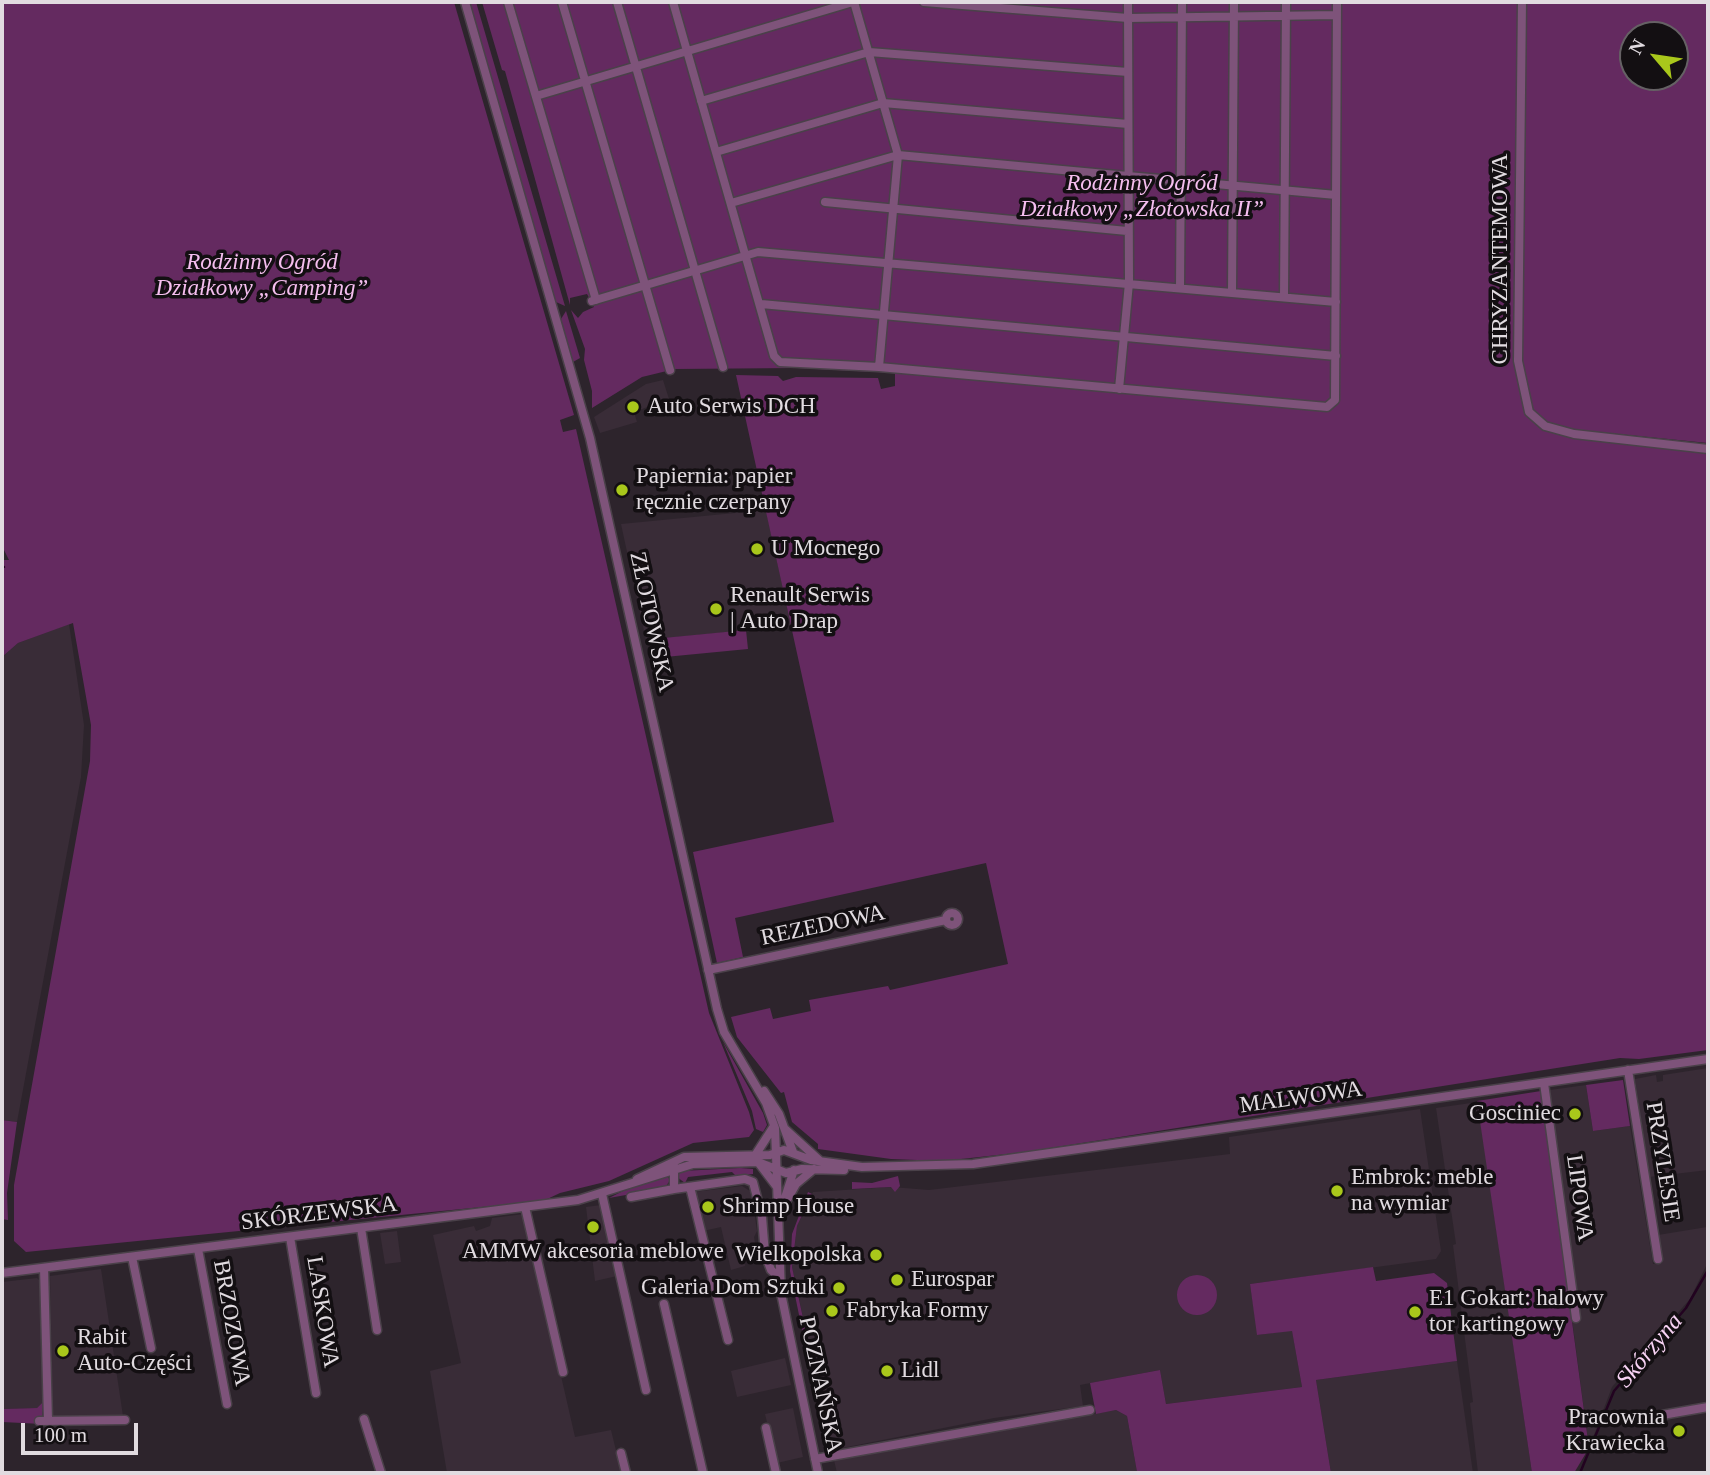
<!DOCTYPE html>
<html>
<head>
<meta charset="utf-8">
<style>
	body { margin:0 }
	#map { position:relative; width:1710px; height:1475px; overflow:hidden; background:#2d242c; font-family:"Times New Roman",serif }
	canvas { display:block }
	.frame { position:absolute; inset:0; border:4px solid #e1dbe0; pointer-events:none }
	.north { position:absolute; left:1619px; top:21px; width:70px; height:70px; box-sizing:border-box; background:#130f12; border:2px solid #656164; border-radius:50%; rotate:299deg; font-size:19px; font-weight:700; line-height:28px; text-align:center; color:#e1dbe0 }
	.north::after { content:''; display:block; margin:auto; width:24px; height:32px; background:#a9c71b; clip-path:polygon(50% 0,100% 100%,50% 72%,0 100%) }
	.scale { position:absolute; left:21px; top:1423px; width:117px; height:32px; box-sizing:border-box; border:4px solid #e1dbe0; border-top:0; padding-left:9px; font-size:21px; line-height:24px; white-space:nowrap; color:#e1dbe0; -webkit-text-stroke:5px #130f12; paint-order:stroke }
</style>
</head>
<body>
<div id="map">
<canvas width="1710" height="1475"></canvas>
<div class="frame"></div>
<div class="north">N</div>
<div class="scale">100 m</div>
</div>
<script>
const c = document.querySelector('canvas').getContext('2d');
c.lineJoin = 'round';
function fill(path, color) { c.fillStyle = color; c.fill(path, 'evenodd'); }
const poly = rows => new Path2D(rows.map(r => 'M' + r).join(''));
function trace(path, color, width, dash) { c.strokeStyle = color; c.lineWidth = width; c.lineCap = dash ? 'butt' : 'round'; c.setLineDash(dash || []); c.stroke(path); }
function label(font, color, halo, rows, align = 'center') {
  c.font = font + ' "Times New Roman",serif'; c.lineWidth = 7; c.setLineDash([]); c.textBaseline = 'middle'; c.strokeStyle = halo; c.fillStyle = color; for (const [text, x, y, turn = 0] of rows) {
    c.save(); c.translate(x, y); c.rotate((+turn || 0) * Math.PI / 180); c.textAlign = isNaN(turn) ? turn : align; if (halo) c.strokeText(text, 0, 0); c.fillText(text, 0, 0); c.restore();
  }
}
const built = poly([
	[663,380,669,399,634,412,637,422,600,433,594,417,646,384],
	[766,510,791,626,646,640,621,524],
	[69,624,84,725,81,777,17,1122,2,1120,2,657,18,643],
	[1708,1068,1708,1170,1649,1177,1635,1079,1656,1075,1657,1082,1663,1081,1663,1075],
	[1586,1085,1593,1131,1630,1126,1653,1264,1662,1263,1658,1235,1707,1227,1708,1239,1708,1262,1690,1299,1612,1387,1589,1448,1572,1319,1579,1318,1550,1090],
	[1478,1102,1532,1473,1478,1473,1470,1403,1473,1402,1453,1245,1456,1244,1436,1108],
	[1420,1109,1441,1251,1436,1259,1250,1284,1258,1335,1292,1330,1302,1387,1166,1404,1160,1370,1080,1385,1083,1406,994,1418,832,1450,792,1267,797,1226,813,1192,892,1187,929,1190,1230,1154,1229,1137],
	[742,1186,750,1191,755,1216,757,1231,754,1237,757,1255,744,1258,745,1266,731,1270,721,1227,703,1231,694,1192],
	[601,1205,617,1276,595,1281,586,1207],
	[524,1214,575,1437,611,1430,621,1471,447,1473,430,1371,461,1363,433,1235,474,1226,476,1231,490,1226,492,1218],
	[397,1231,401,1262,385,1264,380,1233],
	[101,1269,123,1416,53,1417,50,1276],
	[37,1278,40,1281,43,1402,37,1408,2,1409,2,1282],
	[785,1358,791,1385,737,1397,731,1371],
	[1457,1361,1473,1473,1331,1473,1316,1380],
	[793,1408,803,1457,777,1463,765,1414],
	[1116,1410,1127,1416,1137,1472,837,1473,834,1460]
]);
const green = poly([
	[2,2,454,2,574,415,560,420,563,432,576,429,709,1013,749,1112,754,1130,749,1137,693,1143,609,1181,560,1193,543,1201,26,1252,14,1241,14,1185,90,761,91,725,73,623,18,643,2,657,2,560,9,560,2,546],
	[468,2,476,2,565,306,556,302],
	[482,2,1708,2,1708,443,1578,430,1576,438,1708,454,1708,1050,1639,1059,1620,1058,1025,1152,943,1161,891,1159,818,1149,818,1144,792,1122,784,1092,781,1093,737,1037,731,1017,770,1008,773,1019,811,1011,809,1000,888,986,890,990,1008,964,986,863,735,918,743,957,717,963,693,852,834,822,736,375,778,376,783,381,796,377,878,378,881,389,895,386,895,373,797,368,675,369,642,377,592,408,592,391,584,360,585,349,571,310,578,318,583,312,594,307,587,294,570,298,570,305,505,71,502,70],
	[1633,35,1675,35,1675,77,1633,77],
	[566,311,580,358,573,362,561,319],
	[746,630,748,649,665,657,663,638],
	[723,1042,763,1113,767,1125,763,1132,756,1129,752,1111],
	[1623,1080,1630,1126,1593,1131,1586,1085],
	[1541,1091,1589,1448,1574,1473,1532,1473,1477,1101],
	[2,1120,17,1122,7,1193,8,1220,2,1219],
	[740,1168,753,1169,753,1174,736,1176,732,1172,688,1177,685,1183,677,1177,681,1171],
	[666,1175,670,1180,665,1188,609,1198,643,1181],
	[898,1176,900,1186,895,1192,891,1187,852,1189,852,1182,872,1183],
	[808,1192,812,1194,797,1226,792,1267,808,1341,815,1343,806,1349,790,1271,792,1234],
	[1373,1267,1376,1281,1434,1273,1447,1283,1457,1361,1316,1380,1331,1473,1130,1473,1137,1472,1127,1416,1116,1410,1096,1414,1090,1383,1160,1370,1166,1404,1302,1387,1292,1331,1257,1335,1250,1284],
	'1177 1295a20 20 0 1 1 40 0a20 20 0 1 1-40 0Z',
	[43,1402,42,1424,2,1422,2,1409,37,1408]
]);
const stream = poly([
	[2,568,4,567],
	[1580,1473,1614,1391,1686,1308,1708,1270]
]);
const minor = poly([
	[465,2,590,438,717,1009,724,1032,766,1103,775,1128,781,1293,818,1473],
	[508,2,596,300],
	[562,2,670,370],
	[617,2,723,367],
	[673,2,774,356,780,362,879,367,1327,407,1335,400,1337,2],
	[854,2,898,155,879,367],
	[924,2,1128,18,1337,15],
	[1522,2,1518,361,1529,412,1545,426,1574,434,1708,449],
	[536,96,853,2],
	[701,101,869,52,1128,72],
	[716,152,883,103,1128,124],
	[825,202,1127,231],
	[731,203,898,155,1336,195],
	[1180,288,1182,2],
	[1232,292,1234,2],
	[1284,297,1286,2],
	[592,301,758,252,1336,302],
	[761,304,1336,356],
	[1119,389,1129,283,1128,2],
	'946 919a6 6 0 1 1 12 0a6 6 0 1 1-12 0Z',
	[708,970,946,920],
	[1628,1070,1658,1259],
	[1544,1083,1576,1318],
	[764,1091,779,1114,793,1152],
	[785,1129,819,1160],
	[756,1154,774,1126],
	[758,1162,777,1187],
	[637,1179,684,1157,770,1155,784,1150,811,1160,862,1167,973,1164,1708,1059],
	[690,1187,728,1340],
	[674,1189,745,1179,753,1182,762,1217,765,1254,771,1270,780,1278],
	[602,1194,646,1390],
	[631,1197,674,1189,674,1166],
	[787,1200,796,1184,814,1169],
	[525,1207,563,1372],
	[781,1210,794,1170],
	[361,1228,377,1330],
	[290,1237,316,1393],
	[198,1249,227,1404],
	[132,1257,151,1348],
	[44,1268,48,1420],
	[2,1273,578,1200,693,1164,758,1162,786,1173,802,1169,844,1170],
	[664,1304,703,1473],
	[1638,1415,1645,1418,1708,1407],
	[364,1419,381,1473],
	[39,1421,125,1420],
	[766,1428,776,1473],
	[621,1453,626,1473],
	[815,1459,1090,1410]
]);
const markers = [
	[633,407,7,"#a9c71b"],
	[622,490,7,"#a9c71b"],
	[757,549,7,"#a9c71b"],
	[716,609,7,"#a9c71b"],
	[1575,1114,7,"#a9c71b"],
	[1337,1191,7,"#a9c71b"],
	[708,1207,7,"#a9c71b"],
	[593,1227,7,"#a9c71b"],
	[876,1255,7,"#a9c71b"],
	[897,1280,7,"#a9c71b"],
	[839,1288,7,"#a9c71b"],
	[832,1311,7,"#a9c71b"],
	[1415,1312,7,"#a9c71b"],
	[63,1351,7,"#a9c71b"],
	[887,1371,7,"#a9c71b"],
	[1679,1431,7,"#a9c71b"]
];
const parkNames = [
	["Rodzinny Ogród",1142,184],
	["Działkowy „Złotowska II”",1142,210],
	["Rodzinny Ogród",262,263],
	["Działkowy „Camping”",262,289]
];
const streetNames = [
	["CHRYZANTEMOWA",1501,259,-90],
	["ZŁOTOWSKA",651,622,78],
	["REZEDOWA",823,926,-12],
	["MALWOWA",1301,1098,-8],
	["PRZYLESIE",1662,1162,81],
	["LIPOWA",1579,1198,82],
	["SKÓRZEWSKA",319,1214,-7],
	["LASKOWA",322,1312,81],
	["BRZOZOWA",231,1323,80],
	["POZNAŃSKA",820,1385,78]
];
const poiNames = [
	["Auto Serwis DCH",647,407],
	["Papiernia: papier",636,477],
	["ręcznie czerpany",636,503],
	["U Mocnego",771,549],
	["Renault Serwis",730,596],
	["| Auto Drap",730,622],
	["Gosciniec",1561,1114,"right"],
	["Embrok: meble",1351,1178],
	["na wymiar",1351,1204],
	["Shrimp House",722,1207],
	["AMMW akcesoria meblowe",593,1252,"center"],
	["Wielkopolska",862,1255,"right"],
	["Eurospar",911,1280],
	["Galeria Dom Sztuki",825,1288,"right"],
	["E1 Gokart: halowy",1429,1299],
	["tor kartingowy",1429,1325],
	["Fabryka Formy",846,1311],
	["Rabit",77,1338],
	["Auto-Części",77,1364],
	["Lidl",901,1371],
	["Pracownia",1665,1418,"right"],
	["Krawiecka",1665,1444,"right"]
];
const waterNames = [
	["Skórzyna",1650,1351,-50]
];
fill(built, '#392c37');
fill(green, '#642a60');
trace(stream, '#220320', 2.5);
trace(minor, '#4a4149', 11);
trace(minor, '#7e537a', 8);
for (const [x, y, r, color] of markers) { const dot = new Path2D(); dot.arc(x, y, r, 0, 2 * Math.PI); c.fillStyle = color; c.fill(dot); trace(dot, '#130f12', 2.5); }
label('italic 23px', '#f5beef', '#130f12', parkNames);
label('23px', '#e1dbe0', '#130f12', streetNames);
label('23px', '#e1dbe0', '#130f12', poiNames, 'left');
label('italic 24px', '#f8d3f4', '#130f12', waterNames);
</script>
</body>
</html>
